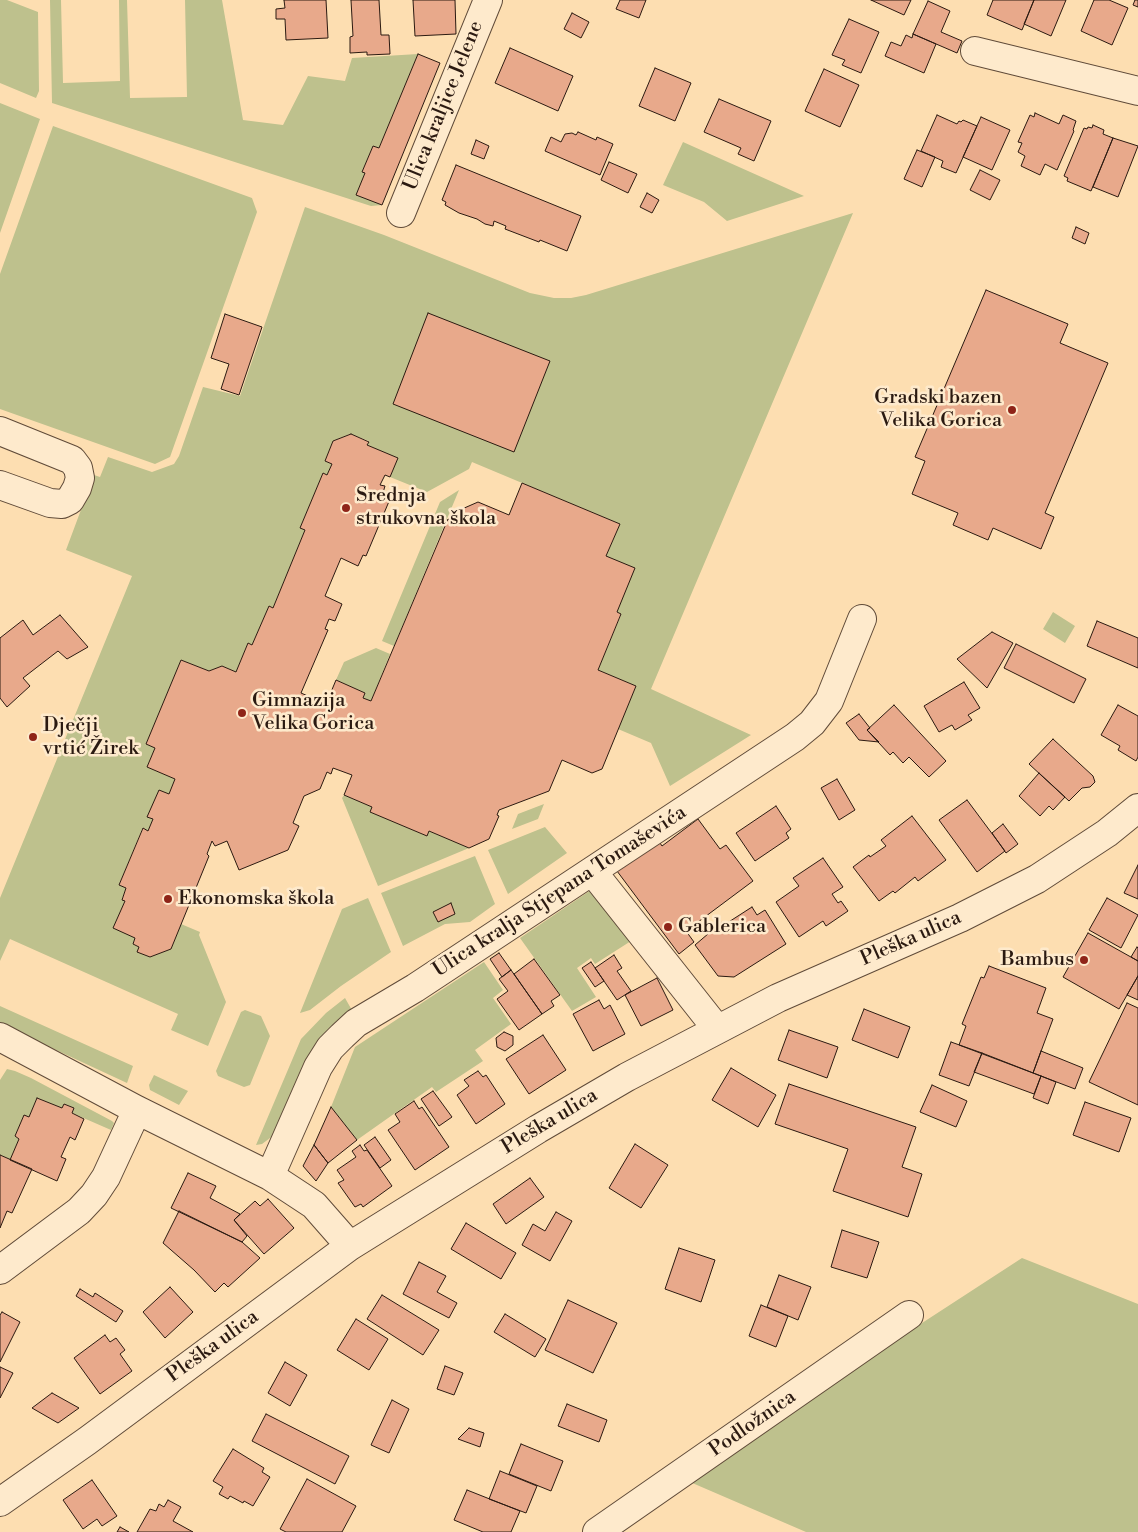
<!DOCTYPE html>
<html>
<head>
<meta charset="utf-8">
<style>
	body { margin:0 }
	canvas { display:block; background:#fddeb1 }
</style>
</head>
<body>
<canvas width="1138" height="1532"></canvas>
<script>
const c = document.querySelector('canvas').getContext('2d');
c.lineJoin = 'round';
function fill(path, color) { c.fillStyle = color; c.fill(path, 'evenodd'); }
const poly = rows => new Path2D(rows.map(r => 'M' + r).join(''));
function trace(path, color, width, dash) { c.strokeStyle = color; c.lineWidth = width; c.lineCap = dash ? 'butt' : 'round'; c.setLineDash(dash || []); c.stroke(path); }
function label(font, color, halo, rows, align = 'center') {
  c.font = font + ' "Libre Bodoni",serif'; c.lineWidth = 5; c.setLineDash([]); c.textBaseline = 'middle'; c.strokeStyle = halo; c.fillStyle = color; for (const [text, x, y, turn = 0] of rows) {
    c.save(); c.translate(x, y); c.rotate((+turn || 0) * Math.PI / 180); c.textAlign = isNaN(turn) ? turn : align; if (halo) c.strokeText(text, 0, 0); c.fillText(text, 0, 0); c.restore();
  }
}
const green = poly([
	[0,0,7,0,38,12,39,91,36,98,0,83],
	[50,0,61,0,63,83,120,81,119,0,127,0,130,98,187,97,185,0,222,0,243,120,283,125,308,76,345,81,352,58,418,54,379,148,373,146,362,172,365,173,357,195,382,205,371,206,52,103],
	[0,103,40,119,0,233],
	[53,126,252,198,257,212,170,457,155,464,0,409,0,274],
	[683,142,804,196,727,221,704,202,663,185],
	[305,207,384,235,530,293,554,298,571,298,586,295,853,213,651,689,751,735,670,786,651,743,618,729,636,686,598,670,621,615,617,612,606,556,620,524,472,462,469,469,427,492,390,477,397,458,367,445,369,441,350,434,333,441,325,461,332,464,327,475,323,473,300,528,305,530,273,608,269,606,252,645,248,643,236,672,222,666,209,671,181,660,146,744,155,748,147,767,175,779,169,794,148,817,153,819,148,831,142,829,119,885,126,888,122,899,125,901,114,928,135,938,133,944,139,947,138,952,150,957,171,949,181,924,200,932,199,935,226,1002,208,1046,171,1030,178,1014,10,939,0,961,0,898,132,576,66,550,94,475,100,477,108,457,152,472,174,464,179,456,203,387,240,396],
	[459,490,394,646,382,641,440,502],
	[1053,612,1075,626,1065,643,1043,629],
	[376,648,390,654,371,701,363,698,365,693,336,680,344,662],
	[344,795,372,807,370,812,427,836,429,831,469,848,378,886,342,798],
	[544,804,538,819,512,829,518,814],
	[545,827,567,853,508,894,488,850],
	[475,856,495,904,470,922,445,924,403,946,381,893],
	[591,890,631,941,595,964,591,958,577,968,596,997,572,1011,520,938],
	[368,898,391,952,341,986,310,1010,300,1013,342,909],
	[484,962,503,990,493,998,511,1024,475,1050,483,1061,436,1092,432,1087,357,1140,331,1107,355,1047],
	[345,998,353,1012,274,1135,262,1144,256,1145,301,1039,326,1013],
	[0,1006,133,1066,127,1083,0,1024],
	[245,1010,261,1016,270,1036,250,1085,244,1087,218,1076,216,1071,241,1012],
	[7,1069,15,1071,31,1078,112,1121,114,1123,111,1130,72,1113,74,1108,64,1104,62,1108,37,1098,29,1117,24,1116,15,1136,19,1139,10,1160,0,1155,0,1080],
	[154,1075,188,1091,179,1105,150,1090,149,1085],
	[1022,1258,1138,1304,1138,1532,806,1532,690,1482,919,1325]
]);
const building = poly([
	[284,0,326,0,328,38,286,40,285,19,276,19,276,9,285,8,284,0],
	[351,0,379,0,381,35,389,35,390,54,367,55,367,52,350,53,350,37,353,36,351,0],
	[413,0,455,0,456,34,415,36,413,0],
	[620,0,646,0,639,18,616,9,620,0],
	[871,0,911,0,904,15,871,0],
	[993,0,1034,0,1022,30,987,15,993,0],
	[1034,0,1066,0,1051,36,1024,24,1034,0],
	[1094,0,1109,0,1128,8,1112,45,1081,31,1094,0],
	[1135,0,1138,0,1138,7,1133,5,1135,0],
	[928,1,950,11,941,32,962,41,957,53,913,34,928,1],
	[572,13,589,22,581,38,564,29,572,13],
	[849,19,879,32,861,73,842,65,845,60,832,55,849,19],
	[913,34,936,44,924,73,885,56,891,42,901,46,906,35,912,38,913,34],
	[510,48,573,76,558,111,495,83,510,48],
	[418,54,440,63,382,205,356,195,365,173,362,172,373,146,379,148,418,54],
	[655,68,691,83,675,121,639,106,655,68],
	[824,69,859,85,840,127,805,111,824,69],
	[719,99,771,121,754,161,738,154,741,148,704,132,719,99],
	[1035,113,1059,124,1063,115,1076,121,1073,130,1074,131,1057,170,1045,164,1040,175,1021,166,1025,156,1018,152,1022,143,1018,142,1030,115,1034,117,1035,113],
	[937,115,957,124,959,121,961,122,963,120,977,126,956,173,941,167,943,161,921,151,937,115],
	[981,117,1010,130,992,170,963,157,981,117],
	[1093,125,1104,130,1103,134,1113,138,1091,191,1067,181,1068,178,1064,176,1084,128,1087,129,1088,127,1092,128,1093,125],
	[578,132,596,140,597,137,613,144,600,175,545,151,551,137,561,142,565,134,572,133,576,135,578,132],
	[1113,138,1138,146,1118,197,1093,187,1113,138],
	[476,140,489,146,484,159,471,154,476,140],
	[917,150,935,157,922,187,904,179,917,150],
	[609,162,637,174,628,193,601,180,609,162],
	[456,165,581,216,567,251,540,240,539,242,505,229,506,226,494,221,493,226,485,224,477,219,459,213,445,205,446,202,442,200,456,165],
	[980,170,1000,180,990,200,970,190,980,170],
	[647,193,659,200,652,213,640,207,647,193],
	[1076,227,1089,233,1085,244,1072,238,1076,227],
	[986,290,1068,324,1060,343,1108,363,1045,513,1054,517,1041,549,993,528,988,540,953,525,958,513,912,494,925,461,915,457,986,290],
	[428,313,550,361,514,452,393,404,428,313],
	[225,314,262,327,239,395,221,389,229,364,211,358,225,314],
	[351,434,369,442,367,445,398,458,390,477,385,475,380,485,385,486,382,496,390,499,366,556,363,555,358,566,341,558,325,596,342,604,335,621,329,619,325,629,328,630,301,693,326,704,336,680,365,693,363,698,371,701,448,519,456,522,462,509,478,502,509,515,522,483,620,524,606,556,635,568,617,612,621,614,598,670,636,686,602,769,592,773,562,760,549,791,499,810,497,815,499,816,489,839,469,848,429,831,427,836,370,812,372,807,344,795,352,775,333,768,331,774,327,772,320,789,304,796,293,823,299,826,288,850,239,870,227,841,215,846,212,841,207,854,209,856,171,949,150,957,137,952,139,947,133,944,135,938,113,928,125,901,122,900,126,888,119,885,143,828,148,831,153,819,147,817,159,790,169,794,175,779,147,767,155,748,146,744,181,660,209,671,222,666,236,672,248,643,252,645,269,606,273,608,305,530,300,528,323,473,327,475,332,464,325,461,333,441,351,434],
	[60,615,88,647,67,659,58,651,23,678,30,686,7,707,0,698,0,638,23,620,33,635,60,615],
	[1097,621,1138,638,1138,668,1087,646,1097,621],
	[992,632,1013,643,987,688,957,659,992,632],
	[1016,644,1086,679,1074,703,1004,668,1016,644],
	[964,682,980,708,968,715,972,720,955,730,952,725,939,732,924,706,964,682],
	[894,705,946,761,929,777,909,757,903,763,893,752,890,755,867,730,894,705],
	[1118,705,1138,716,1138,757,1136,761,1118,750,1120,746,1101,735,1118,705],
	[859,714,870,728,867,730,879,742,859,740,846,723,859,714],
	[1053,739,1093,776,1095,782,1090,787,1082,788,1069,801,1029,764,1053,739],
	[1039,773,1065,797,1053,810,1049,806,1040,816,1019,796,1039,773],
	[837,779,855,810,839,820,821,788,837,779],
	[967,800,1005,851,977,872,939,820,967,800],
	[776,806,791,829,786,833,789,838,755,861,736,833,776,806],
	[912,816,946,860,918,881,915,877,895,893,893,891,879,901,853,867,869,855,870,857,886,846,881,840,912,816],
	[698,819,720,849,726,845,753,881,686,931,694,942,679,954,617,871,658,840,662,846,698,819],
	[1003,824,1018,844,1006,853,992,833,1003,824],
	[823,858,843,887,832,894,838,903,841,901,848,911,826,926,823,921,799,937,776,902,799,886,793,878,823,858],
	[1138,865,1138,899,1124,893,1138,865],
	[1107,898,1138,915,1121,948,1089,930,1107,898],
	[451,903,455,914,438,922,433,912,451,903],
	[752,907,757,915,765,910,786,944,734,977,718,976,695,945,722,922,724,925,752,907],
	[1088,933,1138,961,1138,976,1119,1009,1063,977,1088,933],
	[1137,947,1138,948,1138,961,1131,957,1137,947],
	[499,953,511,970,502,977,490,959,499,953],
	[614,955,622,968,617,971,631,991,617,1000,595,968,614,955],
	[534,959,560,995,551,1001,554,1006,542,1014,514,974,534,959],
	[591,962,604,981,595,987,582,968,591,962],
	[989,966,1046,988,1037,1013,1053,1019,1033,1073,959,1045,966,1026,962,1024,981,977,984,978,989,966],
	[511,970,542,1014,519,1030,497,999,508,991,499,979,511,970],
	[1138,976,1138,1000,1127,995,1138,976],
	[657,978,673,1010,641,1026,625,995,657,978],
	[599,1000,604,1009,610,1005,625,1034,593,1051,573,1014,599,1000],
	[1127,1003,1138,1008,1138,1105,1089,1082,1127,1003],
	[864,1009,910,1027,898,1058,852,1040,864,1009],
	[789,1030,838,1047,827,1078,778,1060,789,1030],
	[504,1032,513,1036,513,1045,505,1051,497,1047,496,1038,504,1032],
	[543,1035,566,1070,529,1094,506,1059,543,1035],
	[951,1042,982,1053,969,1086,939,1075,951,1042],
	[1041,1051,1083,1068,1075,1089,1033,1073,1041,1051],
	[982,1053,1041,1076,1034,1094,974,1072,982,1053],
	[731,1068,776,1095,758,1127,712,1100,731,1068],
	[478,1071,483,1077,486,1075,505,1104,476,1124,457,1095,469,1086,464,1080,478,1071],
	[1041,1076,1056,1082,1048,1104,1033,1098,1041,1076],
	[789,1084,916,1127,902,1167,922,1174,908,1217,833,1191,848,1149,775,1124,789,1084],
	[932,1085,967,1101,956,1127,920,1112,932,1085],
	[433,1091,452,1117,439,1126,421,1099,433,1091],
	[37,1098,62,1108,64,1104,74,1108,72,1113,84,1119,75,1140,70,1137,61,1157,66,1159,57,1181,10,1160,19,1139,15,1136,24,1115,29,1117,37,1098],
	[414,1101,419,1109,422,1107,449,1147,415,1170,388,1130,400,1122,395,1114,414,1101],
	[1085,1102,1131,1118,1119,1152,1073,1135,1085,1102],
	[331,1107,357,1140,328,1163,314,1145,331,1107],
	[375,1137,391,1160,380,1168,364,1145,375,1137],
	[635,1144,668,1165,641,1208,609,1188,635,1144],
	[314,1145,328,1163,316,1181,303,1166,314,1145],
	[360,1145,364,1151,367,1150,392,1186,363,1207,361,1204,355,1207,338,1183,344,1180,337,1170,356,1157,352,1151,360,1145],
	[0,1155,32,1169,12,1213,7,1211,0,1228,0,1155],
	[188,1173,216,1186,210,1198,240,1214,234,1220,247,1236,242,1242,171,1208,188,1173],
	[530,1178,544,1197,506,1224,493,1204,530,1178],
	[268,1199,294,1228,264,1254,234,1220,255,1201,260,1206,268,1199],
	[179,1211,242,1242,260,1258,228,1287,224,1283,215,1292,194,1270,163,1243,179,1211],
	[556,1212,572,1221,550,1261,522,1245,533,1224,545,1231,556,1212],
	[466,1223,516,1253,501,1279,451,1249,466,1223],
	[842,1230,879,1242,867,1278,831,1267,842,1230],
	[679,1248,715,1260,701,1302,665,1289,679,1248],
	[419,1262,446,1276,437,1292,457,1303,449,1318,403,1294,419,1262],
	[779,1275,811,1287,798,1320,767,1307,779,1275],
	[170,1287,193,1312,165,1338,143,1312,170,1287],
	[80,1289,93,1297,95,1293,123,1311,116,1322,76,1296,80,1289],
	[382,1295,439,1330,423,1355,367,1319,382,1295],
	[568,1300,617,1323,593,1373,545,1350,568,1300],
	[761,1305,788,1316,776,1347,749,1336,761,1305],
	[2,1312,20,1322,0,1362,0,1315,2,1312],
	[505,1314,546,1339,535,1357,494,1332,505,1314],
	[356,1319,388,1339,369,1370,337,1350,356,1319],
	[105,1335,110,1342,116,1338,125,1350,120,1354,132,1371,100,1394,74,1358,105,1335],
	[285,1362,307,1375,290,1406,268,1393,285,1362],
	[445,1366,463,1373,454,1395,437,1389,445,1366],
	[0,1367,13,1373,0,1398,0,1367],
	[52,1393,79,1408,58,1423,32,1408,52,1393],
	[392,1400,409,1409,389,1453,371,1445,392,1400],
	[567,1404,607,1420,599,1442,558,1426,567,1404],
	[266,1414,349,1456,335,1484,252,1441,266,1414],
	[469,1428,484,1433,480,1447,458,1439,469,1428],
	[521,1444,563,1461,551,1491,509,1474,521,1444],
	[233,1449,264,1468,262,1472,270,1477,253,1506,244,1501,243,1503,230,1496,228,1499,219,1494,223,1487,213,1481,233,1449],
	[500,1471,537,1486,526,1513,489,1499,500,1471],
	[307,1479,356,1506,342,1532,286,1532,280,1529,307,1479],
	[92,1480,117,1516,102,1526,97,1519,83,1529,63,1500,92,1480],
	[467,1490,520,1511,511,1532,483,1532,454,1520,467,1490],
	[168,1500,181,1507,173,1521,193,1532,137,1532,150,1509,156,1511,159,1504,164,1507,168,1500],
	[120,1527,129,1532,117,1532,120,1527]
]);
const street = poly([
	[975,51,1138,91],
	[401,213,488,0],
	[0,431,72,460,78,468,80,478,77,488,70,500,62,504,50,503,0,485],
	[592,871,717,1029],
	[0,1037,137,1110,270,1176,314,1205,350,1246],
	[270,1176,318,1067,330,1048,342,1036,356,1023,415,988,795,737,812,723,829,701,862,619],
	[0,1270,79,1211,94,1195,106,1177,137,1110],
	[0,1502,87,1441,350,1246,538,1129,627,1077,778,998,960,918,1037,879,1107,833,1138,808],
	[597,1532,909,1315]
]);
const markers = [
	[1012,410,5,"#8f2418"],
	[346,508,5,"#8f2418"],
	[242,713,5,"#8f2418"],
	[33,737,5,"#8f2418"],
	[168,899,5,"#8f2418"],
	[668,927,5,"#8f2418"],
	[1084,960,5,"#8f2418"]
];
const streetNames = [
	["Ulica kraljice Jelene",444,106,-68],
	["Ulica kralja Stjepana Tomaševića",560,892,-33],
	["Pleška ulica",911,939,-24],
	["Pleška ulica",550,1122,-31],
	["Pleška ulica",213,1347,-36],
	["Podložnica",753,1424,-35]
];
const poiNames = [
	["Gradski bazen",1002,398,"right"],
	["Velika Gorica",1002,421,"right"],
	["Srednja",356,496],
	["strukovna škola",356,519],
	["Gimnazija",252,701],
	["Velika Gorica",252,724],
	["Dječji",43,726],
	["vrtić Žirek",43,749],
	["Ekonomska škola",178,899],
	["Gablerica",678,927],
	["Bambus",1074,960,"right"]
];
fill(green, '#bec18d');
fill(building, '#e8a98b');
trace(building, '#2b1a11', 1);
trace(street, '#604b39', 30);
trace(street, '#feeacc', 28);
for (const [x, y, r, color] of markers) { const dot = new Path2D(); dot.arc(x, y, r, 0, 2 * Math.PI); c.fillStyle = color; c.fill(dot); trace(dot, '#feeacc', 2); }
label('20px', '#2b1a11', '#feeacc', streetNames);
label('20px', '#2b1a11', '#feeacc', poiNames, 'left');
</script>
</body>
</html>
